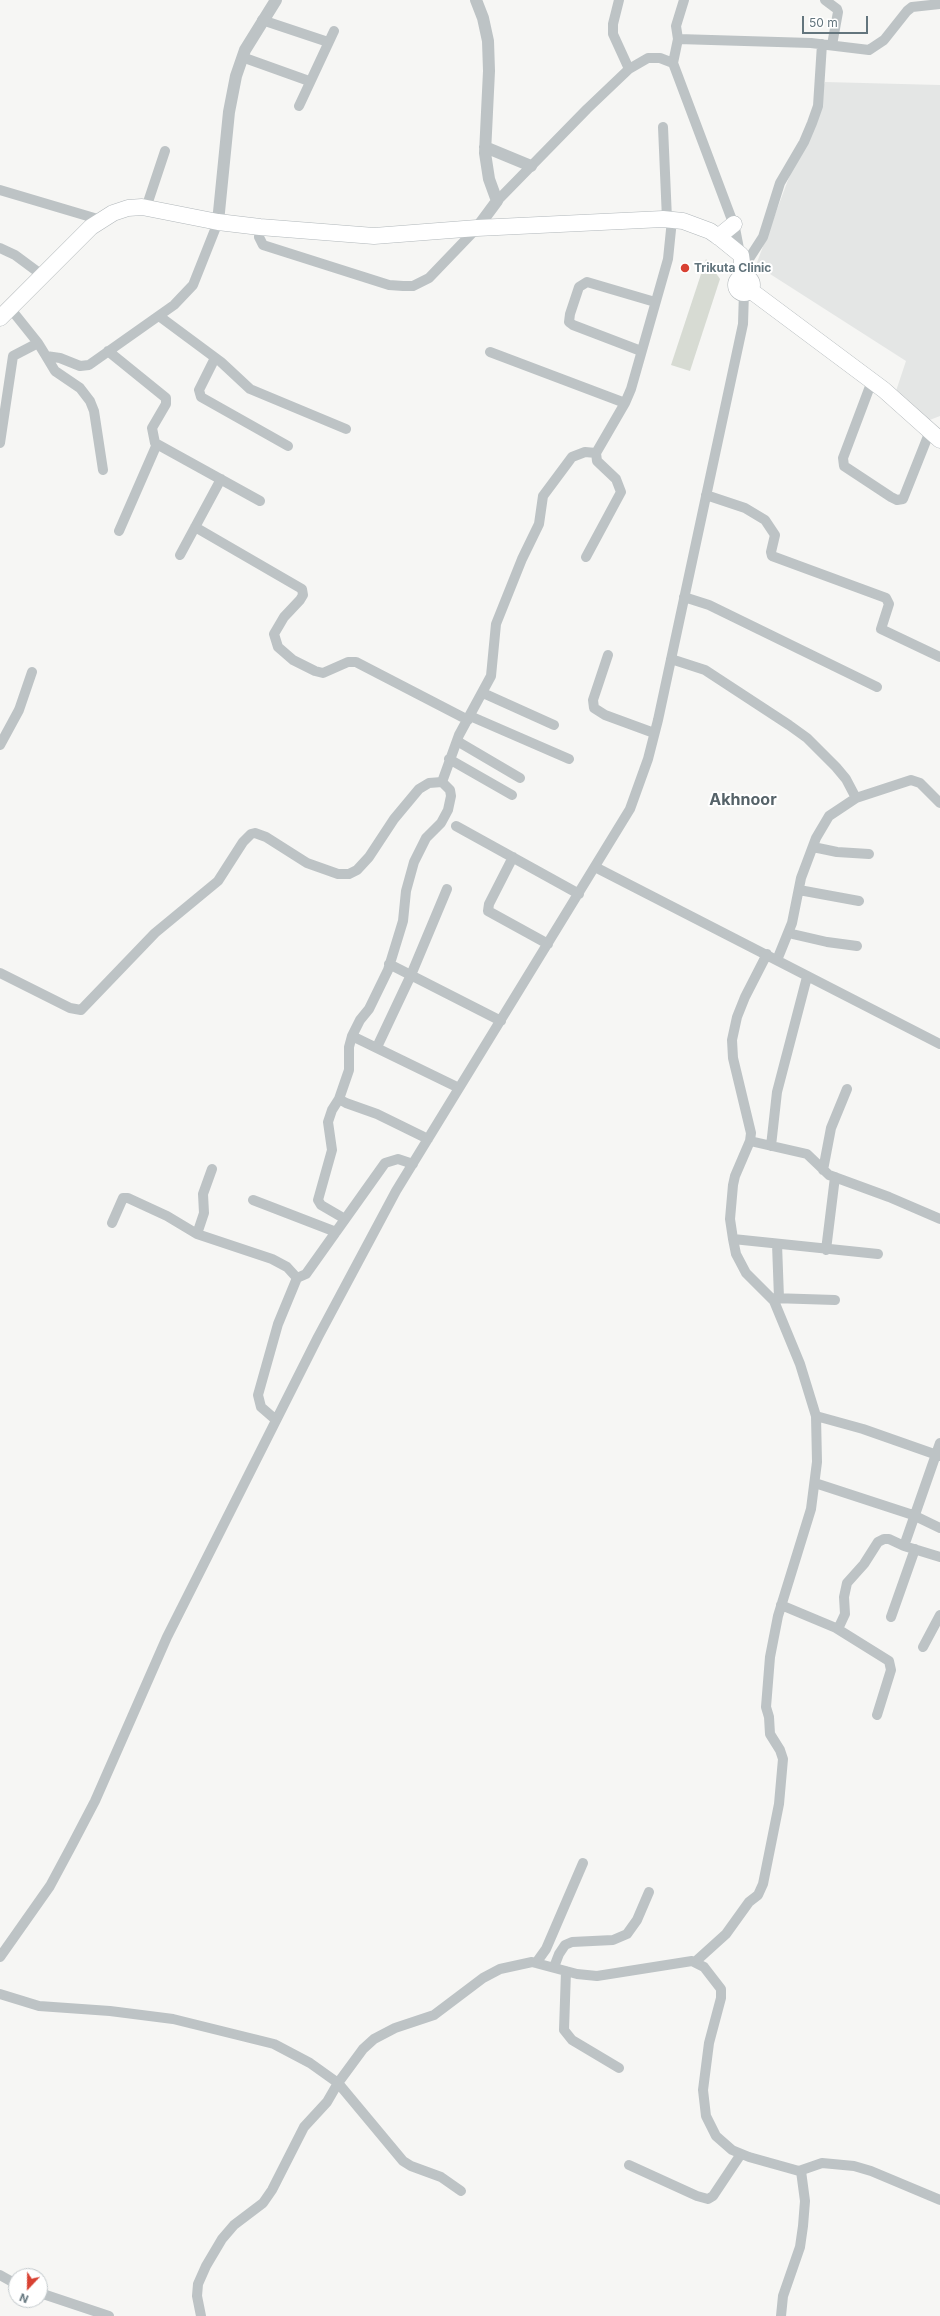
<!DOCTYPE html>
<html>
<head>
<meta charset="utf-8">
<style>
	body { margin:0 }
	#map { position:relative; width:940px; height:2316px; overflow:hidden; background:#f6f6f4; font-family:Inter,sans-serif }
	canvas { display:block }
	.north { position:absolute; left:8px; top:2268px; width:40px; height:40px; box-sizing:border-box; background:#fff; border:1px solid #c1c8cb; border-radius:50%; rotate:202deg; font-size:11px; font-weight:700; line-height:16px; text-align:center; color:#63757d }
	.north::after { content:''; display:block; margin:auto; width:14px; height:18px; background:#d84132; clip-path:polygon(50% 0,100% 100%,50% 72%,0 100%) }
	.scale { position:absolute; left:802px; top:16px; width:66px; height:18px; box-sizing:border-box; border:2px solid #63757d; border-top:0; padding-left:5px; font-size:12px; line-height:14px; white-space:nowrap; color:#63757d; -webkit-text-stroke:3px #fff; paint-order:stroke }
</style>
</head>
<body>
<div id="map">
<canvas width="940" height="2316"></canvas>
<div class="north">N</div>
<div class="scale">50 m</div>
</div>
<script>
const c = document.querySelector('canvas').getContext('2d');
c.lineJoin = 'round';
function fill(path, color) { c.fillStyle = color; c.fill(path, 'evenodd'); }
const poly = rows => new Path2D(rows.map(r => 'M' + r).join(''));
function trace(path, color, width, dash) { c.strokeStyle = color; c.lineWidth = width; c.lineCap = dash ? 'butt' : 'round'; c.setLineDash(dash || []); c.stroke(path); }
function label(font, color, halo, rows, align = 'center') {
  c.font = font + ' Inter,sans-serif'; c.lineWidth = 4; c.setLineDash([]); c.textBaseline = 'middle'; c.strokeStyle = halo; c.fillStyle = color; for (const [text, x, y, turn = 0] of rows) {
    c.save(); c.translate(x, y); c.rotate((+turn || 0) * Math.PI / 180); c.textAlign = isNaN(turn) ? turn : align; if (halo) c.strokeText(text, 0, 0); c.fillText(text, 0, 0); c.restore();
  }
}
const built = poly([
	[825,82,940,85,940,416,927,421,895,394,906,361,756,265]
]);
const green = poly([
	[706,259,720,279,690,371,671,365]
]);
const minor = poly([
	[619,0,613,24,613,34,629,69],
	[825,0,837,9,838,12,832,45],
	[262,20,328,42],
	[678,39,811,43,869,50,884,40,907,11,912,7,940,4],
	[242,57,309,81],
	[673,63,678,39,676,26,684,0],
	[299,106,334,31],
	[663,127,667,219],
	[0,190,101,220],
	[497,201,587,109,629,69,648,58,660,58,673,63,735,228,740,254],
	[146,208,165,151],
	[260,227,259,237,263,245,389,285,403,286,413,286,429,278,477,228],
	[0,248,15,255,42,275],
	[743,268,763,237,780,183,804,142,812,123,818,106,822,44],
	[159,316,221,362,250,389,346,429],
	[38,343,46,356,60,358,80,366,89,365,174,305,193,285,218,222],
	[108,351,166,398,166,404,152,428,155,443,260,501],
	[641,351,573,325,569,322,570,314,579,287,587,282,655,302],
	[490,352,625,403],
	[46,356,55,371,80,388,90,401,94,411,103,470],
	[215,358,199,390,201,397,288,446],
	[872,381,843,458,844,466,891,497,897,500,903,499,930,431],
	[0,443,13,356,38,343,10,308],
	[706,495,745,508,765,520,775,535,771,552,772,556,886,598,889,604,881,629,940,657],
	[195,527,302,589,303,595,300,600,284,617,274,634,278,647,293,660,315,671,323,673,348,662,356,662,468,720],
	[119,531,157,444],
	[180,555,221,479],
	[586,557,621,492,616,479,597,461,596,453,625,403,631,389,668,259,672,220],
	[684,597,709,605,877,687],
	[608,655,593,700,594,708,605,715,654,733],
	[671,659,705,670,789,725,807,738,836,767,846,779,856,798],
	[483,693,554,725],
	[470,716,569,759],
	[457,741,520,778],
	[0,745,19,710,32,672],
	[449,759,512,795],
	[442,782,459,735,491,676,496,624,522,559,539,524,543,496,572,457,585,452,596,453],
	[456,826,579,894],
	[813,847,837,852,869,854],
	[513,857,489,904,488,911,548,944],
	[595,867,940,1044],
	[799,890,859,901],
	[788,933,827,942,857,946],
	[767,954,745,997,737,1017,732,1040,733,1058,751,1133,750,1141,807,1154,829,1175,889,1197,940,1219],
	[777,960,792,923,801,878,816,838,829,816,856,798,911,780,920,783,940,803],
	[389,964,501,1021],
	[0,973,70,1008,81,1010,155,933,218,881,243,842,251,834,255,833,266,837,307,863,338,874,349,874,357,870,369,857,394,819,419,789,429,783,442,782,450,790,451,796,448,810,441,823,426,838,414,862,406,891,403,921,388,970,369,1009,360,1020,352,1036,349,1047,349,1070,339,1099,346,1103,377,1114,428,1139],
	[352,1036,459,1088],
	[377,1047,411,975,447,889],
	[339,1099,332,1110,328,1122,332,1150,318,1200,321,1205,345,1219],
	[771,1146,777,1092,807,977],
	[823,1170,831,1128,847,1089],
	[253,1200,336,1232],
	[112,1223,123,1198,128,1198,167,1216,197,1234,272,1259,287,1267,297,1278,306,1274,385,1163,398,1159,413,1164],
	[197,1234,204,1213,203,1194,212,1169],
	[733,1239,878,1254],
	[777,1244,779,1298],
	[826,1250,835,1177],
	[772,1298,835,1300],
	[816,1416,863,1429,940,1456],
	[276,1420,261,1407,258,1395,278,1324,297,1278],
	[940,1443,904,1546,940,1557],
	[815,1483,913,1515,940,1528],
	[781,1605,836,1628,889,1661,891,1670,877,1715],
	[891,1617,915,1549],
	[838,1629,845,1614,844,1597,847,1583,864,1564,878,1542,884,1539,889,1539,904,1546],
	[923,1647,940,1615],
	[0,1957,50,1886,72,1845,95,1801,167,1637,318,1337,396,1191,630,809,648,759,658,720,743,324,744,292],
	[695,1962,726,1934,749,1902,758,1895,763,1884,779,1804,783,1759,780,1750,770,1734,769,1717,766,1707,770,1657,778,1616,811,1509,817,1462,816,1416,800,1364,774,1301,746,1273,736,1254,733,1239,730,1219,733,1185,735,1176,750,1141],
	[536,1963,546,1949,583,1863],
	[554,1967,559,1954,565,1945,572,1942,613,1940,627,1934,637,1920,649,1892],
	[566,1971,564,2030,572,2040,619,2068],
	[0,1994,39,2006,110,2011,173,2019,274,2044,310,2063,338,2083,363,2049,374,2039,395,2028,434,2015,483,1978,500,1969,532,1962,577,1974,597,1976,692,1961,704,1967,721,1989,721,1998,709,2043,703,2090,706,2116,716,2136,732,2150,749,2157,799,2171,822,2163,854,2166,871,2171,940,2200],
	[629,2165,697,2196,708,2199,713,2196,741,2154],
	[0,2275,16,2284],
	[40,2293,109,2316],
	[201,2316,197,2296,198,2284,206,2266,222,2239,234,2225,263,2203,272,2190,304,2127,327,2102,338,2083,403,2161,411,2166,441,2177,461,2191],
	[781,2316,783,2296,800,2247,803,2226,805,2201,801,2171]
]);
const tertiary = poly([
	[476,0,483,18,488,41,489,71,485,153,489,179,497,201,477,228],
	[485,147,531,166],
	[218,222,229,112,236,76,245,50,276,0]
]);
const primary = poly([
	[718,237,734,224],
	'736 285a8 8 0 1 1 16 0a8 8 0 1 1-16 0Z',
	[750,290,884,390,940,440],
	[0,318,91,227,113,213,128,208,142,207,218,222,260,227,374,236,477,228,663,219,683,221,710,231,720,238,741,255,744,277]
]);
const markers = [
	[685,268,5,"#d84132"]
];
const poiNames = [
	["Trikuta Clinic",694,268]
];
const districtNames = [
	["Akhnoor",743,800]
];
fill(built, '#e4e6e5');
fill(green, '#d7dbd3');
trace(primary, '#b1b7ba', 17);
trace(minor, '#bdc3c5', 10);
trace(tertiary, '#bdc3c5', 12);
trace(primary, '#fff', 16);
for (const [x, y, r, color] of markers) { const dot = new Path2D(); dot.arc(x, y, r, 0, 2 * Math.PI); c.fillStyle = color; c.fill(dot); trace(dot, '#fff', 1.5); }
label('bold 12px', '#63757d', '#fff', poiNames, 'left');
label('bold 16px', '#556268', '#fff', districtNames);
</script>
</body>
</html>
